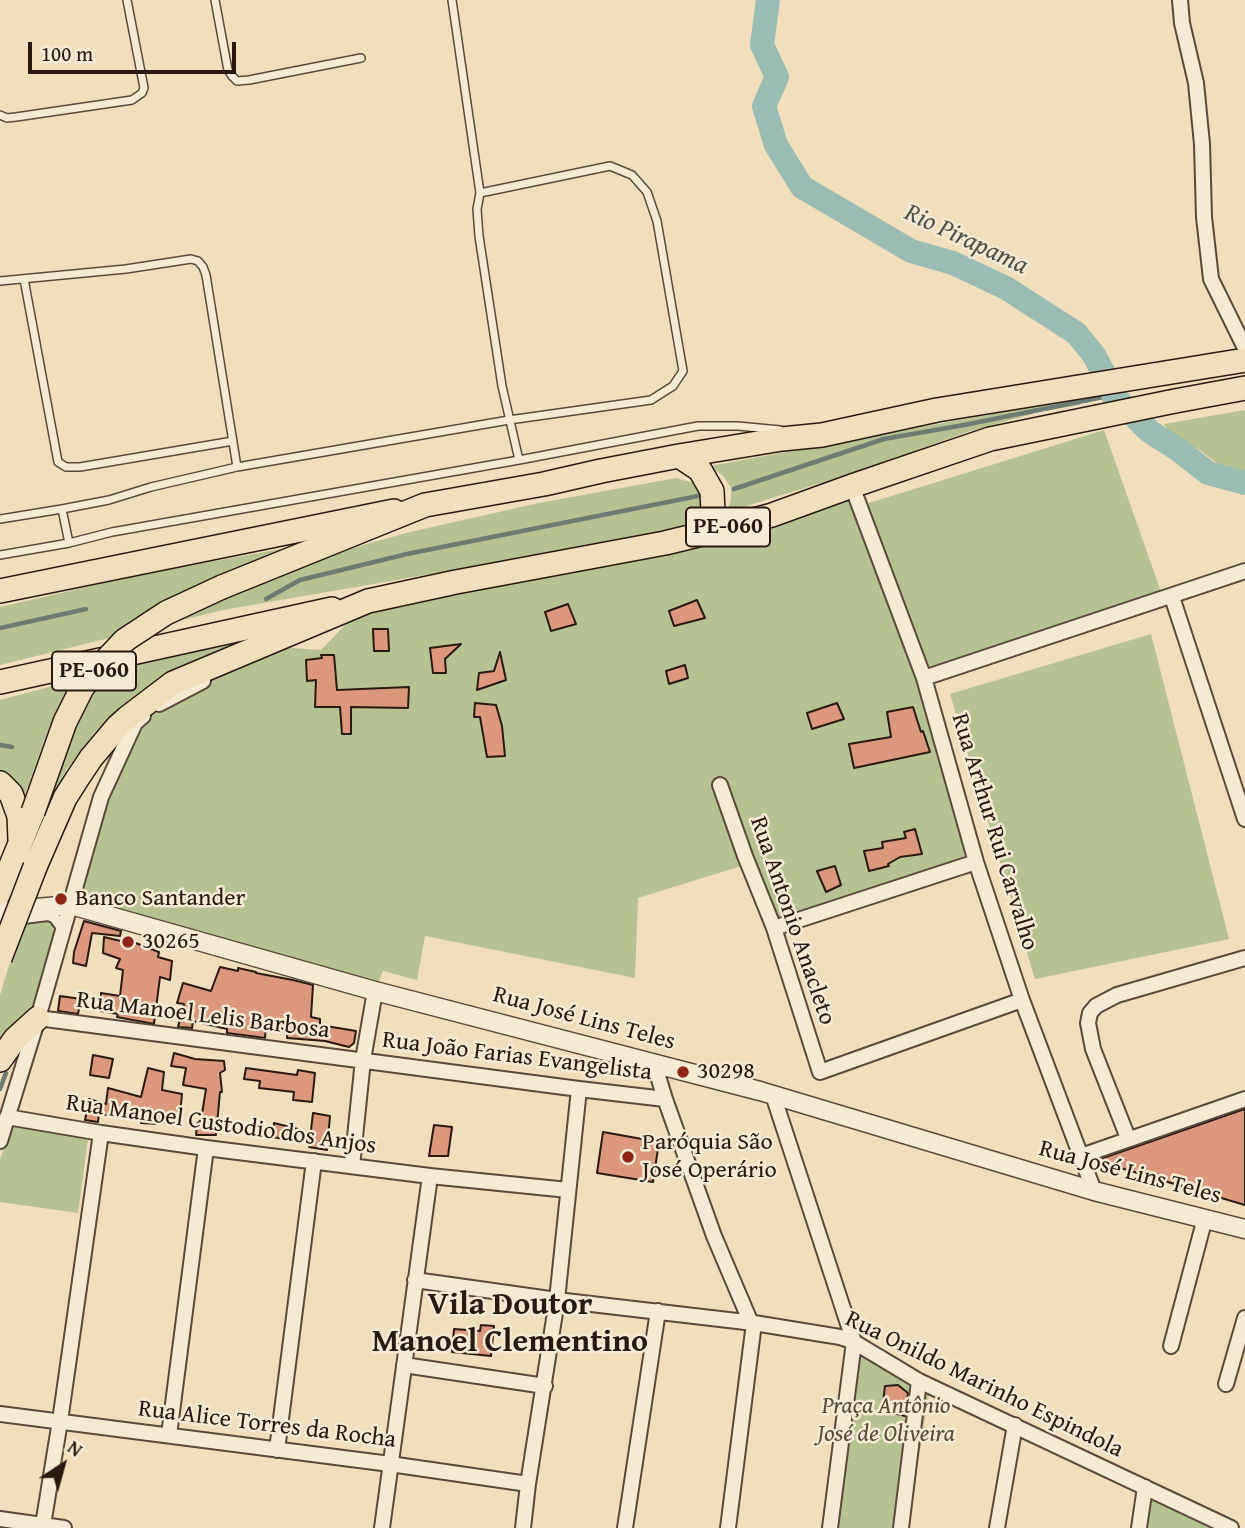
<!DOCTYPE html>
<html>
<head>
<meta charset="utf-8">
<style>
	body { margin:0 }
	#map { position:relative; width:1245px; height:1528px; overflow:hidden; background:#f0debd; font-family:"Gentium Book Plus",serif }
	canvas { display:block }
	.north { position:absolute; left:28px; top:1430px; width:70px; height:70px; -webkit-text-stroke:5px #f5ead4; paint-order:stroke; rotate:36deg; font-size:19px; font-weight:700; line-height:28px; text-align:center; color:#291911 }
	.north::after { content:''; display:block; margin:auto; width:24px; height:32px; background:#291911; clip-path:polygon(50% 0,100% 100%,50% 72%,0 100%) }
	.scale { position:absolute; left:28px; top:42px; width:208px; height:32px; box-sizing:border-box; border:4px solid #291911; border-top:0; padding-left:9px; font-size:21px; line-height:24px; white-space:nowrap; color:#291911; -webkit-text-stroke:5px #f5ead4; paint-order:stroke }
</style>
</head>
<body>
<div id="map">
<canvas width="1245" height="1528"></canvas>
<div class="north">N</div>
<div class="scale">100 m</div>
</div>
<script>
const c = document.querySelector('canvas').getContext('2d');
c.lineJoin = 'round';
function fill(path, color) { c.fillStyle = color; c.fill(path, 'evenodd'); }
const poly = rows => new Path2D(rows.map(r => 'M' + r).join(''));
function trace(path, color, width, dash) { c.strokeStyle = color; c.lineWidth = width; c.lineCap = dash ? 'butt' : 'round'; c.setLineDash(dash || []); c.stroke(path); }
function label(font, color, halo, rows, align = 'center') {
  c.font = font + ' "Gentium Book Plus",serif'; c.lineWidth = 5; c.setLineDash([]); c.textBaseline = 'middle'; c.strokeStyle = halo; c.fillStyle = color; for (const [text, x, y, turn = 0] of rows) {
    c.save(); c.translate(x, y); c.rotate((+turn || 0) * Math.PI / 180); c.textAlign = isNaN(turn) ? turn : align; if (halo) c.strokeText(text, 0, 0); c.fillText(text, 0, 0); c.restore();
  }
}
const green = poly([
	[1079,398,1080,405,1043,411,967,432,863,470,727,512,731,500,731,488,724,477,710,466],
	[1245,410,1245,474,1238,475,1220,465,1198,449,1172,438,1164,424],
	[1104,430,1161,592,929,670,866,504],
	[676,478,701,485,707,504,700,516,681,526,627,540,223,610,0,665,0,607,139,575,292,547,194,590,222,601,259,583,318,560,363,545,410,532,539,503],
	[852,486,924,678,975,862,776,927,748,864,638,898,635,978,425,936,417,980,383,971,375,991,71,905,105,797,136,734,91,758,118,726,261,646,321,650,368,601,549,565],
	[265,630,180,671,124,705,95,732,66,770,46,811,17,880,69,731,50,725,21,805,0,776,0,700],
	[1151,634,1229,939,1035,979,950,694],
	[30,911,65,911,37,998,0,1050,0,995,17,939],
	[13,1123,86,1136,88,1139,78,1213,0,1202,0,1160,11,1125],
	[857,1344,930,1386,908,1528,833,1528],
	[1147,1489,1225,1528,1141,1528]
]);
const stream = poly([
	[734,489,884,439,964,425,1113,395],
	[266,599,300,580,407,554,698,496],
	[0,628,86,609],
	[0,745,12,747],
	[0,1089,6,1073]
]);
const river = poly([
	[768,0,762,45,777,77,764,106,776,145,802,187,911,251,953,263,1006,288,1076,333,1094,355,1109,383,1113,395,1149,431,1180,451,1208,473,1245,483]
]);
const building = poly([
	[697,600,705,618,674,626,669,611,697,600],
	[568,604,576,624,551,631,545,612,568,604],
	[373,629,388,629,389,651,374,651,373,629],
	[461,644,445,659,446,673,433,673,430,648,461,644],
	[500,652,506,680,477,690,479,673,494,671,500,652],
	[321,655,334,655,337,690,409,687,408,708,351,707,351,734,342,734,340,707,315,707,316,680,307,681,306,660,322,658,321,655],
	[685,665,688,678,669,684,666,671,685,665],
	[475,703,496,705,502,726,505,756,487,757,480,717,474,717,475,703],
	[837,703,844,719,812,729,807,713,837,703],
	[913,707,921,732,923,731,930,752,854,768,849,744,891,737,887,712,913,707],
	[915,829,922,854,900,857,888,864,889,866,869,871,864,851,883,848,882,842,906,838,904,832,915,829],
	[835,866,841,885,826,892,817,871,835,866],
	[84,921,121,931,120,936,92,933,86,966,73,963,74,952,84,921],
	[104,937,133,944,133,942,159,952,158,957,172,961,170,980,160,977,154,1024,117,1017,118,1014,101,1011,101,993,120,996,123,970,116,968,120,959,103,953,104,937],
	[220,967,238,971,238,968,256,972,256,973,293,980,313,985,311,1017,320,1019,320,1025,356,1031,354,1043,349,1047,325,1041,287,1038,288,1030,266,1026,265,1038,227,1033,227,1029,193,1021,192,1028,178,1027,184,1004,177,1003,183,983,211,991,220,967],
	[60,996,81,999,78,1014,58,1011,60,996],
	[174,1053,195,1059,224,1061,225,1070,220,1073,222,1092,220,1092,216,1135,196,1135,197,1124,201,1120,206,1089,183,1085,186,1068,171,1066,174,1053],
	[93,1055,113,1059,109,1078,90,1075,93,1055],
	[148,1068,164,1072,162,1090,182,1094,179,1126,159,1121,158,1124,141,1123,141,1119,99,1114,98,1122,85,1120,89,1099,106,1104,108,1088,141,1097,148,1068],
	[246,1068,297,1075,298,1070,315,1073,312,1102,293,1100,294,1092,259,1088,260,1081,244,1079,246,1068],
	[1245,1109,1245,1205,1104,1163,1103,1158,1245,1109],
	[313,1113,330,1116,327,1150,309,1147,313,1113],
	[274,1123,298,1129,290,1140,272,1137,274,1123],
	[434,1125,452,1127,448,1156,429,1156,434,1125],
	[603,1132,659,1142,653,1182,597,1173,603,1132],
	[481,1325,494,1326,491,1356,452,1352,454,1329,480,1331,481,1325],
	[898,1385,908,1393,905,1416,882,1410,885,1386,898,1385]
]);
const service = poly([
	[215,0,228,70,232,76,237,81,249,80,361,58],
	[452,0,480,193,477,209,479,236,502,386,519,460],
	[0,115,7,118,16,117,132,100,142,93,144,88,127,0],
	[24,279,58,462,66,467,80,467,233,441],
	[0,281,126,269,191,259,198,261,203,267,206,275,237,467],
	[0,519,62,509],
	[69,543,62,509,109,500,151,487,237,467,509,420,651,400,673,386,683,371,657,221,647,192,632,175,610,166,480,193],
	[0,555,69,543,112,532,519,460,698,426,738,426,780,430]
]);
const pedestrian = poly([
	[0,921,48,915,54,917,63,929]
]);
const minor = poly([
	[1180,0,1182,23,1196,83,1202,144,1204,217,1211,279,1245,348],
	[852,486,924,678,976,862,1022,1000,1094,1191],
	[1172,597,1245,819],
	[924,678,1245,571],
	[159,704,203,681],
	[720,785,745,856,774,928,820,1072,1022,1000],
	[774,928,976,862],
	[38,1018,579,1089,665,1099],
	[654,1063,665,1099,714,1236,751,1323],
	[773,1095,854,1342,830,1528],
	[7,1117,101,1133,206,1148,430,1176,568,1190],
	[1128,1138,1093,1049,1088,1023,1090,1013,1096,1006,1117,995,1245,958],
	[0,1141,38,1018,101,797,135,723,143,716],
	[1081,1156,1245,1099],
	[352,1166,363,1060,375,991],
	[415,1280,557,1300,754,1323,840,1337,854,1342,919,1381,1231,1528],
	[1171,1346,1205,1218],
	[404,1365,545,1386],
	[1226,1384,1245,1318],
	[0,1414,390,1464,528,1484],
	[169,1435,206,1148],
	[277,1450,314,1161],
	[0,1519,64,1528],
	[43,1525,60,1421,101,1133],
	[382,1528,430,1176],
	[523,1528,528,1484,557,1300,579,1089],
	[625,1528,658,1311],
	[728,1528,754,1323],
	[901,1528,919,1381],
	[997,1528,1015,1425],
	[1139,1528,1145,1487]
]);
const tertiary = poly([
	[0,911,71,905,375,991,760,1091,1094,1191,1245,1229]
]);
const primary = poly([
	[0,591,394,511],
	[0,682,332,609]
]);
const trunk = poly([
	[679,456,700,470,712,491,713,512,702,534],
	[222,587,425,505,544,484,601,471,679,456,782,439,822,435,937,410,1245,360],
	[0,783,11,794,19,816,20,840],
	[35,867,65,798,77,779,91,758,118,726,127,718,173,683,368,601,456,582,665,543,702,534,772,515,852,486,990,439,1175,401,1245,388],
	[0,892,33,812],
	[0,1060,15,1039,38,1018]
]);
const trunkBridge = poly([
	[33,812,65,722,82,688,91,676,125,640,166,613,222,587],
	[0,958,35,867]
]);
const markers = [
	[61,899,7,"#8f2418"],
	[128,942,7,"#8f2418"],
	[683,1072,7,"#8f2418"],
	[628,1157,7,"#8f2418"]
];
const shields = [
	[728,527,84],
	[94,671,84]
];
const shieldNames = [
	["PE-060",728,527],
	["PE-060",94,671]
];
const streetNames = [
	["Rua Arthur Rui Carvalho",994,832,73],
	["Rua Antonio Anacleto",792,921,71],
	["Rua Manoel Lelis Barbosa",203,1016,7],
	["Rua José Lins Teles",584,1019,15],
	["Rua João Farias Evangelista",517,1057,7],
	["Rua Manoel Custodio dos Anjos",221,1125,8],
	["Rua José Lins Teles",1130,1173,15],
	["Rua Onildo Marinho Espindola",984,1385,26],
	["Rua Alice Torres da Rocha",267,1425,7]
];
const poiNames = [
	["Banco Santander",75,899],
	["30265",142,942],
	["30298",697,1072],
	["Paróquia São",642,1143],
	["José Operário",642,1171]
];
const parkNames = [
	["Praça Antônio",886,1407],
	["José de Oliveira",886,1435]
];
const waterNames = [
	["Rio Pirapama",966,240,25]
];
const districtNames = [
	["Vila Doutor",510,1306],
	["Manoel Clementino",510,1343]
];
fill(green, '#b7c293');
trace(stream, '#6d7b72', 4.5);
trace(river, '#9abcb2', 24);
fill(building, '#db987d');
trace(building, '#291911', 2);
trace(service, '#5b4a3c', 10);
trace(pedestrian, '#5b4a3c', 14);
trace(minor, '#5b4a3c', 18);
trace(tertiary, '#5b4a3c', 21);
trace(primary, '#291911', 26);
trace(trunk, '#291911', 26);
trace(service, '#f5ead4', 7);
trace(pedestrian, '#f5ead4', 10);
trace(minor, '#f5ead4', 14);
trace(tertiary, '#f5ead4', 18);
trace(primary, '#f0debd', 23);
trace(trunk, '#f0debd', 23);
trace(trunkBridge, '#291911', 26, []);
trace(trunkBridge, '#f0debd', 23);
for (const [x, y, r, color] of markers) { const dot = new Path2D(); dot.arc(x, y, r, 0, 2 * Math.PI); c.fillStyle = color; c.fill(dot); trace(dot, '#f5ead4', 2.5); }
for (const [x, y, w] of shields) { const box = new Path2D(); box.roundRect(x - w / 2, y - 19.5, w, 39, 5); c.fillStyle = '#f5ead4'; c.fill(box); trace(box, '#291911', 2); }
label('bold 23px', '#291911', null, shieldNames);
label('24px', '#291911', '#f5ead4', streetNames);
label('24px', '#291911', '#f5ead4', poiNames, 'left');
label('italic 24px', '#544c38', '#f5ead4', parkNames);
label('italic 26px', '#515249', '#f5ead4', waterNames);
label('bold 32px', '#291911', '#f5ead4', districtNames);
</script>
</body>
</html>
